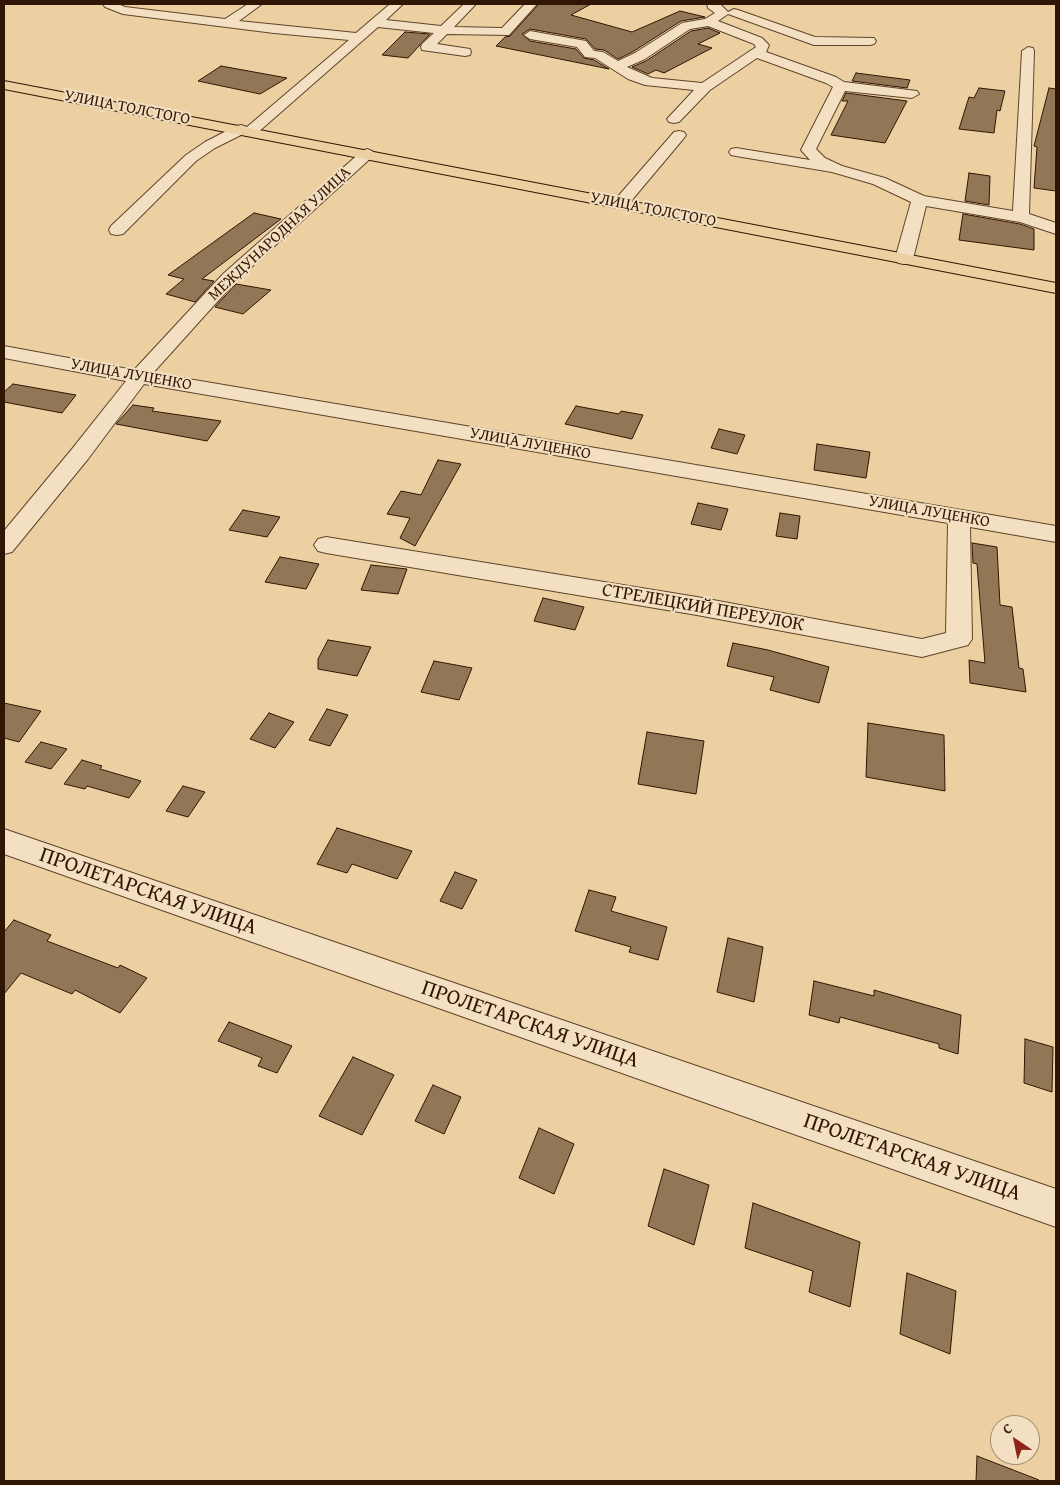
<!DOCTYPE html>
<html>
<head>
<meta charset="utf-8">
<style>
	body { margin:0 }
	#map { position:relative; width:1060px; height:1485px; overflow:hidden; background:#edd0a1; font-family:"Gentium Book Plus",serif }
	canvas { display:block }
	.frame { position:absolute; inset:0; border:5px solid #301604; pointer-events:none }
	.north { position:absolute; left:990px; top:1415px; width:50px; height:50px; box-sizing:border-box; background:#f3e0c2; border:1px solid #a58f76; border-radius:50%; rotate:326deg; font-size:14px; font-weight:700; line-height:20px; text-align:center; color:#301604 }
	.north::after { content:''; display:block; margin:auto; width:18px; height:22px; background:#8f2418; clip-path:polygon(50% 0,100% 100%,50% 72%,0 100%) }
</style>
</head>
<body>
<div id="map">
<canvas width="1060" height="1485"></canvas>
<div class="frame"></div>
<div class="north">С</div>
</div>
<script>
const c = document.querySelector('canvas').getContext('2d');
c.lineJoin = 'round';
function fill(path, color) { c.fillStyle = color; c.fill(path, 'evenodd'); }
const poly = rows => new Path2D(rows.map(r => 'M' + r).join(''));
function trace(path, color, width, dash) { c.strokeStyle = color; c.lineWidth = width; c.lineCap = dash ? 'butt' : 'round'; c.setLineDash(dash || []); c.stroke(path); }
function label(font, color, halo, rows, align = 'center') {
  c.font = font + ' "Gentium Book Plus",serif'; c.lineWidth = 4; c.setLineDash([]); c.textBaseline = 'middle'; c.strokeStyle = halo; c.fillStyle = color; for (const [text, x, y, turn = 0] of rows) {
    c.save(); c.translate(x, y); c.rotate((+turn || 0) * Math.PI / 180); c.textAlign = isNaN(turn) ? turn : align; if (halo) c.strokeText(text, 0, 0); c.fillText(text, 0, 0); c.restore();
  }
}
const building = poly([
	[539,4,591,4,571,15,632,32,680,11,705,17,681,21,634,51,618,59,604,50,595,49,586,39,530,29,522,34,530,41,576,49,584,58,594,60,609,69,496,46,505,37,510,36,539,4],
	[708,28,720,33,698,44,712,48,664,73,656,70,648,74,632,67,646,61,691,31,708,28],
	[405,32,430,34,408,58,382,55,405,32],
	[221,66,287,78,260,94,198,81,221,66],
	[856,73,910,80,907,88,852,81,856,73],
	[979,88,1005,91,1000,111,997,110,994,133,959,129,969,97,974,98,979,88],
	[1049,88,1056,89,1056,191,1034,188,1037,147,1034,146,1049,88],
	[846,93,907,101,885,143,831,135,848,101,842,101,846,93],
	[969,173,990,176,989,205,965,201,969,173],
	[254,213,281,219,202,279,214,281,195,302,166,294,184,279,168,275,254,213],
	[963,214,1020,224,1034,229,1034,250,959,240,963,214],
	[236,284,271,290,243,314,215,307,236,284],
	[13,384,76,395,62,413,4,402,4,392,13,384],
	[133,405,154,408,152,411,221,421,207,441,116,424,133,405],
	[576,406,619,414,621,411,643,415,632,439,565,424,576,406],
	[719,429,745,435,737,454,711,448,719,429],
	[817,444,870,452,866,478,814,470,817,444],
	[438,460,461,464,415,546,400,538,410,518,387,514,401,491,421,495,438,460],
	[698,503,728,509,721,530,691,524,698,503],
	[243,510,280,517,267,537,229,530,243,510],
	[780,513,800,516,797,539,776,536,780,513],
	[972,543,997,547,1000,605,1012,607,1019,668,1023,669,1026,692,970,683,969,660,985,663,977,564,973,563,972,543],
	[280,557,319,564,306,589,265,582,280,557],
	[371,565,407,569,398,594,361,590,371,565],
	[543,598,584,607,575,630,534,621,543,598],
	[328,640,371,647,357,676,318,669,318,659,328,640],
	[733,643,768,650,829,667,819,703,770,690,774,677,727,666,733,643],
	[434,661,472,668,459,700,421,692,434,661],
	[4,703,41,711,19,742,4,738,4,703],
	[327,709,348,715,330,746,309,740,327,709],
	[269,713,294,722,275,748,250,739,269,713],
	[868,723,944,735,945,791,866,777,868,723],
	[647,732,704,741,696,794,638,784,647,732],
	[41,742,67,749,51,769,25,762,41,742],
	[82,760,102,766,100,769,141,781,129,798,87,786,85,789,64,784,82,760],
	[183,786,205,792,188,817,166,811,183,786],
	[337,828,412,851,397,879,352,864,347,873,317,864,337,828],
	[455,872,477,880,462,909,440,901,455,872],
	[589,890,616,897,611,911,667,927,658,960,629,952,631,947,575,931,589,890],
	[14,920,51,935,47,941,118,968,120,965,147,978,120,1013,75,990,72,994,21,973,4,994,4,932,14,920],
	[728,938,763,947,754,1002,717,992,728,938],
	[814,981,874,996,874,990,961,1015,958,1054,939,1048,939,1044,840,1017,839,1023,809,1015,814,981],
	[229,1022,292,1046,277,1073,258,1066,262,1058,218,1041,229,1022],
	[1025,1039,1053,1047,1052,1092,1024,1083,1025,1039],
	[353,1057,394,1075,362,1135,319,1116,353,1057],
	[433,1085,461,1097,444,1134,415,1121,433,1085],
	[539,1128,574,1144,554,1194,519,1178,539,1128],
	[664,1169,709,1185,694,1245,648,1226,664,1169],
	[753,1203,860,1242,850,1307,809,1292,813,1271,745,1248,753,1203],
	[907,1273,956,1291,950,1354,900,1334,907,1273],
	[977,1456,1039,1480,1038,1481,976,1481,977,1456]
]);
const minor = poly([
	[103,4,118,4,125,7,225,19,248,4,262,4,239,21,356,33,390,4,403,4,386,20,441,26,464,4,476,4,454,27,502,28,525,4,537,4,509,35,447,34,437,44,470,49,471,52,470,55,465,56,422,50,421,47,422,44,434,33,378,27,256,134,251,135,245,133,215,148,196,161,123,234,117,235,111,234,109,230,111,226,186,155,205,142,236,126,241,125,247,127,349,40,274,33,123,14,105,7,103,4],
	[707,4,720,4,728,12,734,9,738,10,815,37,874,38,876,41,874,44,870,45,814,45,728,14,718,21,762,38,769,45,766,52,836,77,844,82,917,91,919,94,912,98,845,91,816,149,825,158,842,166,885,178,924,196,1013,211,1022,51,1028,47,1033,48,1034,51,1029,214,1056,223,1056,234,1020,222,926,206,913,259,910,263,904,264,898,263,895,259,911,202,873,184,832,172,736,156,731,155,729,152,731,149,736,148,810,160,801,150,833,87,826,83,757,58,710,90,679,122,674,123,669,122,667,119,694,90,645,85,628,79,595,58,585,57,577,47,530,39,524,35,530,31,586,41,594,51,603,52,618,61,635,53,682,23,705,19,715,13,708,8,707,4],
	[708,26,754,44,756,47,702,83,652,78,627,67,645,59,690,29,708,26],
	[679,131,684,132,686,135,684,138,626,207,614,207,612,204,614,201,674,132,679,131],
	[367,149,372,151,375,154,372,157,235,282,153,373,1056,526,1056,542,970,527,972,639,968,645,922,657,697,615,326,553,318,551,314,545,318,539,326,537,697,597,922,639,946,633,948,523,144,384,88,459,12,552,4,554,4,531,72,449,126,381,4,358,4,346,134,370,223,274,362,151,367,149],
	[4,829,1056,1189,1056,1227,4,854,4,829]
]);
const major = poly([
	[4,81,1056,283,1056,293,4,89,4,81]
]);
const farStreetnames = [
	["УЛИЦА ТОЛСТОГО",127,108,11],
	["УЛИЦА ТОЛСТОГО",653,210,11],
	["МЕЖДУНАРОДНАЯ УЛИЦА",280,234,-43],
	["УЛИЦА ЛУЦЕНКО",131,375,10],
	["УЛИЦА ЛУЦЕНКО",530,444,10],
	["УЛИЦА ЛУЦЕНКО",929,512,10]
];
const streetNames = [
	["СТРЕЛЕЦКИЙ ПЕРЕУЛОК",703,608,10]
];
const nearStreetnames = [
	["ПРОЛЕТАРСКАЯ УЛИЦА",148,892,19],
	["ПРОЛЕТАРСКАЯ УЛИЦА",530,1025,19],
	["ПРОЛЕТАРСКАЯ УЛИЦА",912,1158,19]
];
fill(building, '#927756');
trace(building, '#301604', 1);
trace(minor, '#5f442b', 2);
trace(major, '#301604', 2);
fill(minor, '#f3e0c2');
fill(major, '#edd0a1');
label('16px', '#301604', '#f3e0c2', farStreetnames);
label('19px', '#301604', '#f3e0c2', streetNames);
label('22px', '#301604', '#f3e0c2', nearStreetnames);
</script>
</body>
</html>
